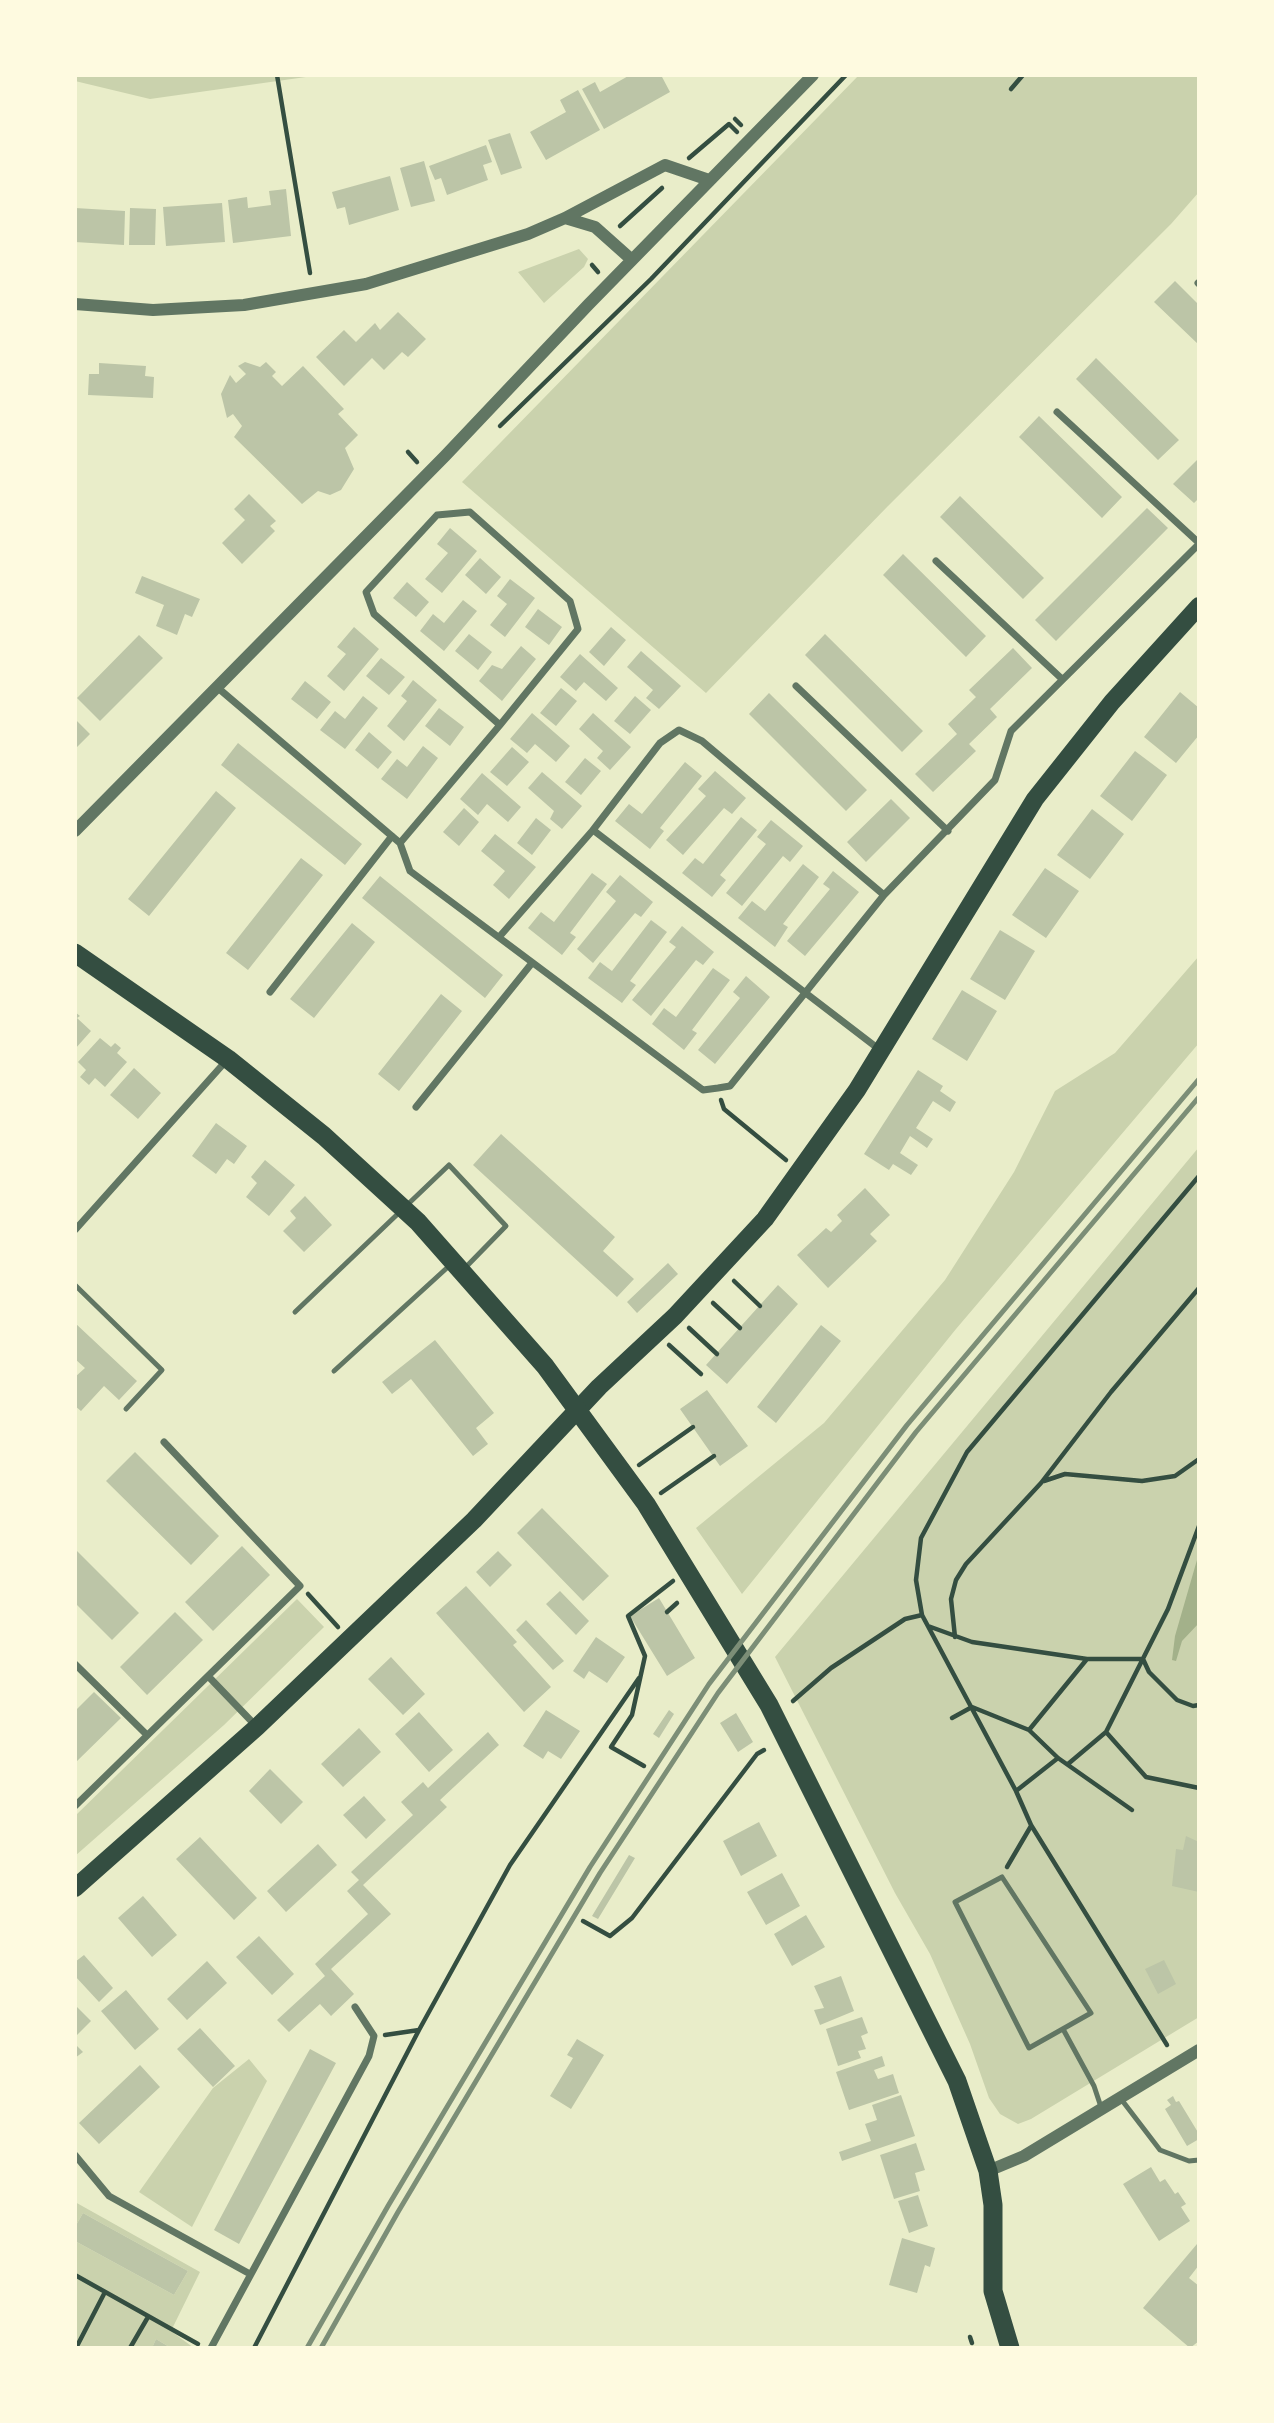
<!DOCTYPE html>
<html>
<head>
<meta charset="utf-8">
<style>
	body { margin:0 }
	#map { position:relative; width:1274px; height:2423px; overflow:hidden; background:#e9edc9; font-family:Montserrat,sans-serif }
	canvas { display:block }
	.frame { position:absolute; inset:0; border:77px solid #fefae0; pointer-events:none }
</style>
</head>
<body>
<div id="map">
<canvas width="1274" height="2423"></canvas>
<div class="frame"></div>
</div>
<script>
const c = document.querySelector('canvas').getContext('2d');
c.lineJoin = 'round';
function fill(path, color) { c.fillStyle = color; c.fill(path, 'evenodd'); }
const poly = rows => new Path2D(rows.map(r => 'M' + r).join(''));
function trace(path, color, width, dash) { c.strokeStyle = color; c.lineWidth = width; c.lineCap = dash ? 'butt' : 'round'; c.setLineDash(dash || []); c.stroke(path); }
const green = poly([
	[75,75,320,75,150,99,75,81],
	[859,75,1199,75,1199,192,1171,224,888,506,706,693,462,482],
	[579,249,588,259,584,267,544,303,518,272],
	[1199,956,1199,1043,956,1329,742,1594,696,1528,824,1423,945,1280,1014,1172,1055,1091,1115,1053],
	[1199,1147,1199,2017,1031,2119,1018,2124,1000,2114,989,2098,970,2044,930,1954,895,1893,775,1657],
	[297,1599,324,1627,224,1725,75,1856,75,1816],
	[249,2059,267,2081,192,2227,139,2192,213,2088],
	[75,2202,200,2272,171,2331,194,2348,171,2348,156,2339,152,2348,75,2348,75,2241,174,2295,188,2271,83,2213,75,2227]
]);
const water = poly([
	[1199,1553,1199,1623,1182,1641,1176,1661,1172,1660,1175,1636]
]);
const building = poly([
	[630,75,661,75,670,92,604,129,582,89,595,82,600,92],
	[578,90,600,130,546,160,530,132,566,112,560,100],
	[510,133,522,168,501,175,488,140],
	[486,145,492,162,483,165,488,180,447,195,441,178,435,180,429,166],
	[424,161,435,201,411,207,400,168],
	[390,176,399,210,349,225,345,207,337,209,332,192],
	[286,189,291,236,233,243,228,200,247,197,248,208,271,205,269,191],
	[222,203,225,242,166,246,163,207],
	[75,208,125,211,124,245,75,242],
	[130,208,156,209,155,245,129,245],
	[1175,281,1199,305,1199,345,1154,302],
	[398,312,426,339,408,357,402,352,384,370,372,358,344,386,316,357,344,330,356,342,375,323,380,330],
	[1096,358,1179,440,1158,460,1076,379],
	[245,362,260,367,266,362,276,372,272,376,282,386,303,366,344,409,338,414,358,435,345,448,354,469,341,490,330,495,318,491,302,504,234,437,242,426,233,414,227,418,221,394,230,375,236,383,246,374,238,366],
	[99,363,146,366,145,376,154,377,153,398,88,395,89,374,99,374],
	[1039,416,1122,497,1102,518,1019,437],
	[1199,458,1199,498,1194,503,1173,484],
	[249,494,276,521,270,526,275,531,242,564,222,543,245,520,234,509],
	[960,496,1044,578,1023,599,940,517],
	[1147,508,1168,528,1056,641,1035,620],
	[450,528,477,551,442,593,425,579,448,553,437,544],
	[903,554,986,636,966,657,883,575],
	[480,558,501,577,486,594,465,575],
	[142,576,200,599,192,617,185,614,177,635,156,626,164,605,135,593],
	[510,579,535,598,505,637,490,625,507,604,497,596],
	[407,582,429,602,416,617,393,598],
	[463,600,477,611,444,651,420,631,433,614,444,623],
	[538,609,562,627,549,645,525,627],
	[354,627,379,649,344,691,327,676,346,654,337,647],
	[611,627,626,640,604,666,589,652],
	[469,634,492,652,478,670,455,651],
	[825,634,923,731,902,752,805,655],
	[139,635,163,658,100,721,77,698],
	[521,646,536,659,502,701,479,681,492,665,502,669],
	[1013,648,1032,668,990,709,997,717,969,744,976,751,933,792,915,774,957,734,948,724,976,697,969,690],
	[641,651,681,686,659,709,646,698,653,690,627,667],
	[580,654,618,688,606,701,584,682,576,691,560,677],
	[381,658,405,677,389,695,366,676],
	[413,680,437,700,404,741,387,726,407,701,401,696],
	[305,681,331,702,317,719,291,699],
	[561,688,577,701,556,726,540,713],
	[1180,692,1199,708,1199,735,1176,763,1144,737],
	[769,693,867,790,846,811,749,714],
	[363,696,378,708,345,749,320,730,335,711,345,719],
	[635,696,651,710,630,734,614,721],
	[439,708,464,727,450,746,425,726],
	[532,713,570,746,556,762,535,744,527,753,510,739],
	[593,713,631,747,610,770,597,758,603,751,579,729],
	[75,719,90,734,75,749],
	[369,732,392,752,378,769,355,750],
	[238,743,362,844,345,865,221,765],
	[423,746,438,758,407,799,381,779,397,759,407,767],
	[512,747,529,762,507,786,490,772],
	[1135,751,1167,775,1132,821,1100,796],
	[585,758,601,771,581,795,565,782],
	[685,762,702,776,660,828,664,831,650,849,615,821,629,804,642,814],
	[715,771,746,798,732,814,724,808,683,855,666,840,706,796,698,789],
	[542,772,582,806,562,829,550,819,554,811,528,788],
	[482,773,521,807,508,822,487,804,478,815,460,799],
	[216,791,236,808,149,916,128,899],
	[891,799,910,818,866,862,847,842],
	[464,808,479,822,459,846,443,832],
	[1092,809,1124,834,1090,879,1057,855],
	[741,817,757,830,720,875,726,880,712,897,682,873,695,858,703,864],
	[536,818,551,830,532,855,517,843],
	[771,820,803,846,790,862,783,856,742,906,726,893,766,844,757,837],
	[495,834,536,867,509,899,493,885,505,871,481,851],
	[301,858,323,875,248,970,226,953],
	[803,864,819,877,783,924,788,927,775,947,738,918,752,901,765,911],
	[1045,868,1079,891,1046,938,1012,915],
	[833,871,859,892,805,956,787,941,830,889,823,884],
	[592,873,607,884,570,933,576,937,562,955,528,928,541,912,554,922],
	[620,875,653,902,641,917,635,913,593,963,577,949,616,901,606,892],
	[380,876,503,975,485,998,362,898],
	[651,920,667,932,630,981,636,985,622,1003,588,978,600,962,612,971],
	[352,923,375,942,314,1018,290,999],
	[682,926,714,952,703,965,696,960,651,1016,632,1000,676,947,669,942],
	[1000,930,1035,951,1005,1000,970,979],
	[713,968,730,980,692,1030,697,1033,684,1050,652,1024,664,1008,676,1017],
	[746,976,770,997,715,1064,698,1050,740,998,733,992],
	[962,990,997,1011,967,1061,932,1039],
	[441,994,462,1011,399,1091,378,1074],
	[75,1012,80,1016,77,1018,91,1031,75,1049],
	[100,1038,111,1047,115,1043,121,1048,117,1053,127,1062,105,1087,95,1078,89,1085,80,1077,86,1070,78,1062],
	[134,1068,161,1093,138,1119,110,1095],
	[918,1070,943,1086,940,1091,956,1102,950,1112,933,1101,916,1128,933,1139,927,1148,910,1136,900,1153,918,1165,911,1175,893,1164,889,1170,864,1154],
	[216,1123,247,1146,234,1164,227,1159,216,1174,192,1156],
	[501,1134,615,1237,603,1251,634,1279,617,1297,473,1165],
	[265,1160,295,1185,269,1216,246,1197,257,1183,251,1177],
	[865,1188,890,1215,870,1234,877,1241,828,1288,797,1255,826,1228,831,1232,842,1221,837,1215],
	[305,1196,332,1225,304,1252,283,1231,296,1218,290,1211],
	[668,1263,678,1274,637,1313,627,1302],
	[778,1285,798,1304,727,1384,706,1365],
	[75,1323,137,1381,119,1400,104,1386,81,1411,75,1406,75,1377,85,1368,75,1359],
	[821,1325,841,1341,776,1423,757,1407],
	[435,1340,494,1413,476,1428,488,1444,473,1456,411,1379,392,1394,382,1382],
	[707,1390,748,1446,720,1466,680,1409],
	[135,1452,219,1536,191,1565,106,1481],
	[542,1508,609,1576,583,1601,517,1533],
	[242,1546,270,1575,213,1631,185,1602],
	[75,1549,139,1613,112,1640,75,1603],
	[498,1551,512,1565,490,1587,476,1572],
	[466,1586,517,1642,513,1645,551,1687,524,1712,436,1613],
	[560,1591,589,1621,576,1635,546,1604],
	[659,1598,695,1658,667,1676,630,1616],
	[175,1612,203,1640,147,1695,120,1667],
	[526,1620,564,1661,553,1670,516,1630],
	[596,1637,625,1657,607,1683,589,1671,584,1679,573,1671],
	[391,1657,425,1694,403,1715,368,1679],
	[94,1692,121,1718,75,1763,75,1711],
	[546,1710,580,1731,561,1759,548,1751,543,1759,523,1746],
	[669,1710,674,1714,659,1738,653,1734],
	[419,1712,453,1750,429,1772,395,1734],
	[736,1713,753,1742,738,1752,720,1723],
	[359,1728,381,1752,343,1787,321,1764],
	[488,1732,499,1745,440,1800,447,1807,363,1885,391,1914,331,1969,354,1994,331,2016,320,2004,289,2032,277,2020,325,1976,315,1964,368,1914,347,1891,359,1880,351,1872,413,1815,401,1802,423,1782,428,1788],
	[270,1769,303,1802,281,1824,249,1791],
	[364,1796,386,1820,366,1839,343,1815],
	[759,1822,777,1856,741,1876,723,1841],
	[1186,1836,1199,1842,1199,1892,1172,1886,1176,1849,1183,1850],
	[200,1837,257,1898,234,1920,176,1859],
	[318,1844,337,1865,286,1912,267,1891],
	[629,1855,635,1858,598,1919,592,1916],
	[782,1873,800,1906,766,1925,747,1892],
	[143,1896,177,1935,152,1957,118,1918],
	[806,1915,825,1947,792,1966,774,1934],
	[259,1936,294,1974,272,1995,236,1957],
	[84,1955,113,1988,99,2002,75,1976,75,1962],
	[1164,1960,1176,1984,1158,1994,1145,1969],
	[207,1961,227,1983,187,2020,167,1999],
	[841,1976,854,2011,820,2025,814,2010,824,2008,814,1986],
	[126,1990,159,2029,135,2050,101,2011],
	[75,2005,91,2021,75,2037],
	[862,2017,868,2033,861,2036,866,2049,858,2051,861,2058,838,2066,826,2029],
	[200,2028,235,2066,213,2087,177,2049],
	[577,2039,604,2055,571,2109,550,2096,573,2058,567,2055],
	[75,2044,83,2052,75,2058],
	[310,2049,336,2063,239,2244,214,2230],
	[882,2056,885,2066,874,2070,878,2079,893,2074,899,2093,849,2110,836,2072],
	[140,2065,160,2087,99,2144,79,2123],
	[901,2095,915,2136,842,2161,839,2152,871,2141,865,2124,877,2120,872,2105],
	[1173,2096,1176,2102,1179,2101,1199,2134,1199,2139,1187,2146,1165,2109,1171,2105,1167,2100],
	[916,2143,925,2170,915,2173,920,2191,894,2199,880,2155],
	[1151,2167,1160,2182,1165,2179,1175,2194,1178,2192,1186,2204,1181,2207,1190,2221,1159,2241,1123,2184],
	[918,2195,928,2226,909,2233,898,2201],
	[83,2213,188,2271,174,2295,75,2241,75,2227],
	[902,2238,935,2248,930,2267,925,2265,917,2293,889,2285],
	[1197,2244,1199,2265,1189,2278,1199,2286,1199,2341,1190,2348,1143,2308],
	[156,2339,171,2348,152,2348]
]);
const path = poly([
	[277,75,310,273],
	[1011,89,1023,75],
	[735,119,741,125],
	[689,158,729,124,737,132],
	[620,226,662,188],
	[592,265,598,272],
	[500,426,651,279,846,75],
	[408,452,417,462],
	[721,1100,724,1109,786,1160],
	[734,1281,760,1306],
	[713,1303,740,1328],
	[689,1328,717,1354],
	[669,1345,701,1374],
	[639,1465,693,1427],
	[1044,1481,1065,1474,1142,1481,1175,1476,1199,1459],
	[661,1493,714,1456],
	[308,1594,338,1627],
	[667,1612,677,1603],
	[922,1615,916,1580,921,1538,967,1452,1199,1176],
	[928,1626,972,1642,1087,1659],
	[955,1637,951,1599,956,1580,966,1564,1041,1483,1111,1392,1199,1288],
	[1143,1659,1149,1672,1177,1700,1193,1706,1199,1705],
	[793,1701,831,1668,905,1619,922,1615,1016,1791,1031,1825,1167,2045],
	[952,1718,972,1707,1029,1730,1058,1758,1132,1810],
	[1029,1730,1087,1659,1143,1659],
	[1106,1732,1146,1777,1199,1788],
	[1068,1764,1106,1732,1168,1609,1199,1526],
	[644,1766,611,1747,632,1715,645,1656,628,1616,673,1581],
	[1016,1791,1058,1758],
	[1007,1867,1031,1826],
	[583,1921,610,1936,632,1918,757,1754,764,1750],
	[385,2035,419,2030,510,1865,639,1678],
	[75,2275,198,2344],
	[970,2337,972,2343],
	[76,2348,105,2292],
	[130,2348,148,2317],
	[254,2348,419,2030]
]);
const service = poly([
	[75,1285,162,1370,126,1409],
	[295,1312,449,1165,506,1226,463,1270],
	[334,1371,449,1266],
	[1002,1877,1091,2013,1029,2048,955,1902,1002,1877],
	[1063,2029,1094,2086,1101,2107],
	[1121,2099,1160,2150,1189,2161,1199,2160]
]);
const minor = poly([
	[1198,283,1199,284],
	[1057,412,1199,543],
	[936,561,1062,679],
	[796,686,948,831],
	[218,688,400,843,410,871,703,1090,718,1088,730,1086,884,895,995,780,1011,731,1199,544],
	[593,830,880,1050],
	[400,843,500,725,578,629,570,601,470,512,437,515,366,592,374,614,500,725],
	[500,936,593,830,660,743,679,730,702,741,884,895],
	[270,992,392,836],
	[416,1107,532,963],
	[75,1230,226,1061],
	[75,1664,147,1735],
	[208,1676,257,1727],
	[75,1806,300,1586,164,1442],
	[75,2155,109,2196,250,2274],
	[211,2348,369,2056,374,2036,355,2007]
]);
const tertiary = poly([
	[565,218,595,227,632,260],
	[75,304,153,310,244,305,366,284,528,234,565,218,665,165,709,180],
	[75,831,445,456,588,305,813,75],
	[988,2171,1024,2156,1199,2050]
]);
const primary = poly([
	[75,1888,257,1727,474,1520,599,1387,675,1316,765,1219,857,1090,1035,799,1112,702,1199,606]
]);
const trunk = poly([
	[75,953,228,1059,324,1136,418,1222,545,1366,646,1504,769,1705,957,2081,988,2171,993,2205,993,2291,1010,2348]
]);
const rail = poly([
	[307,2348,388,2206,590,1867,709,1684,907,1425,1199,1079],
	[321,2348,398,2212,600,1873,718,1693,916,1432,1199,1097]
]);
fill(green, '#cad2ad');
fill(water, '#a3b18a');
fill(building, '#bcc5a7');
trace(path, '#344e41', 4.5);
trace(service, '#617663', 5);
trace(minor, '#617663', 7);
trace(tertiary, '#617663', 12);
trace(primary, '#344e41', 18);
trace(trunk, '#344e41', 19);
trace(rail, '#7c8e77', 5);
</script>
</body>
</html>
